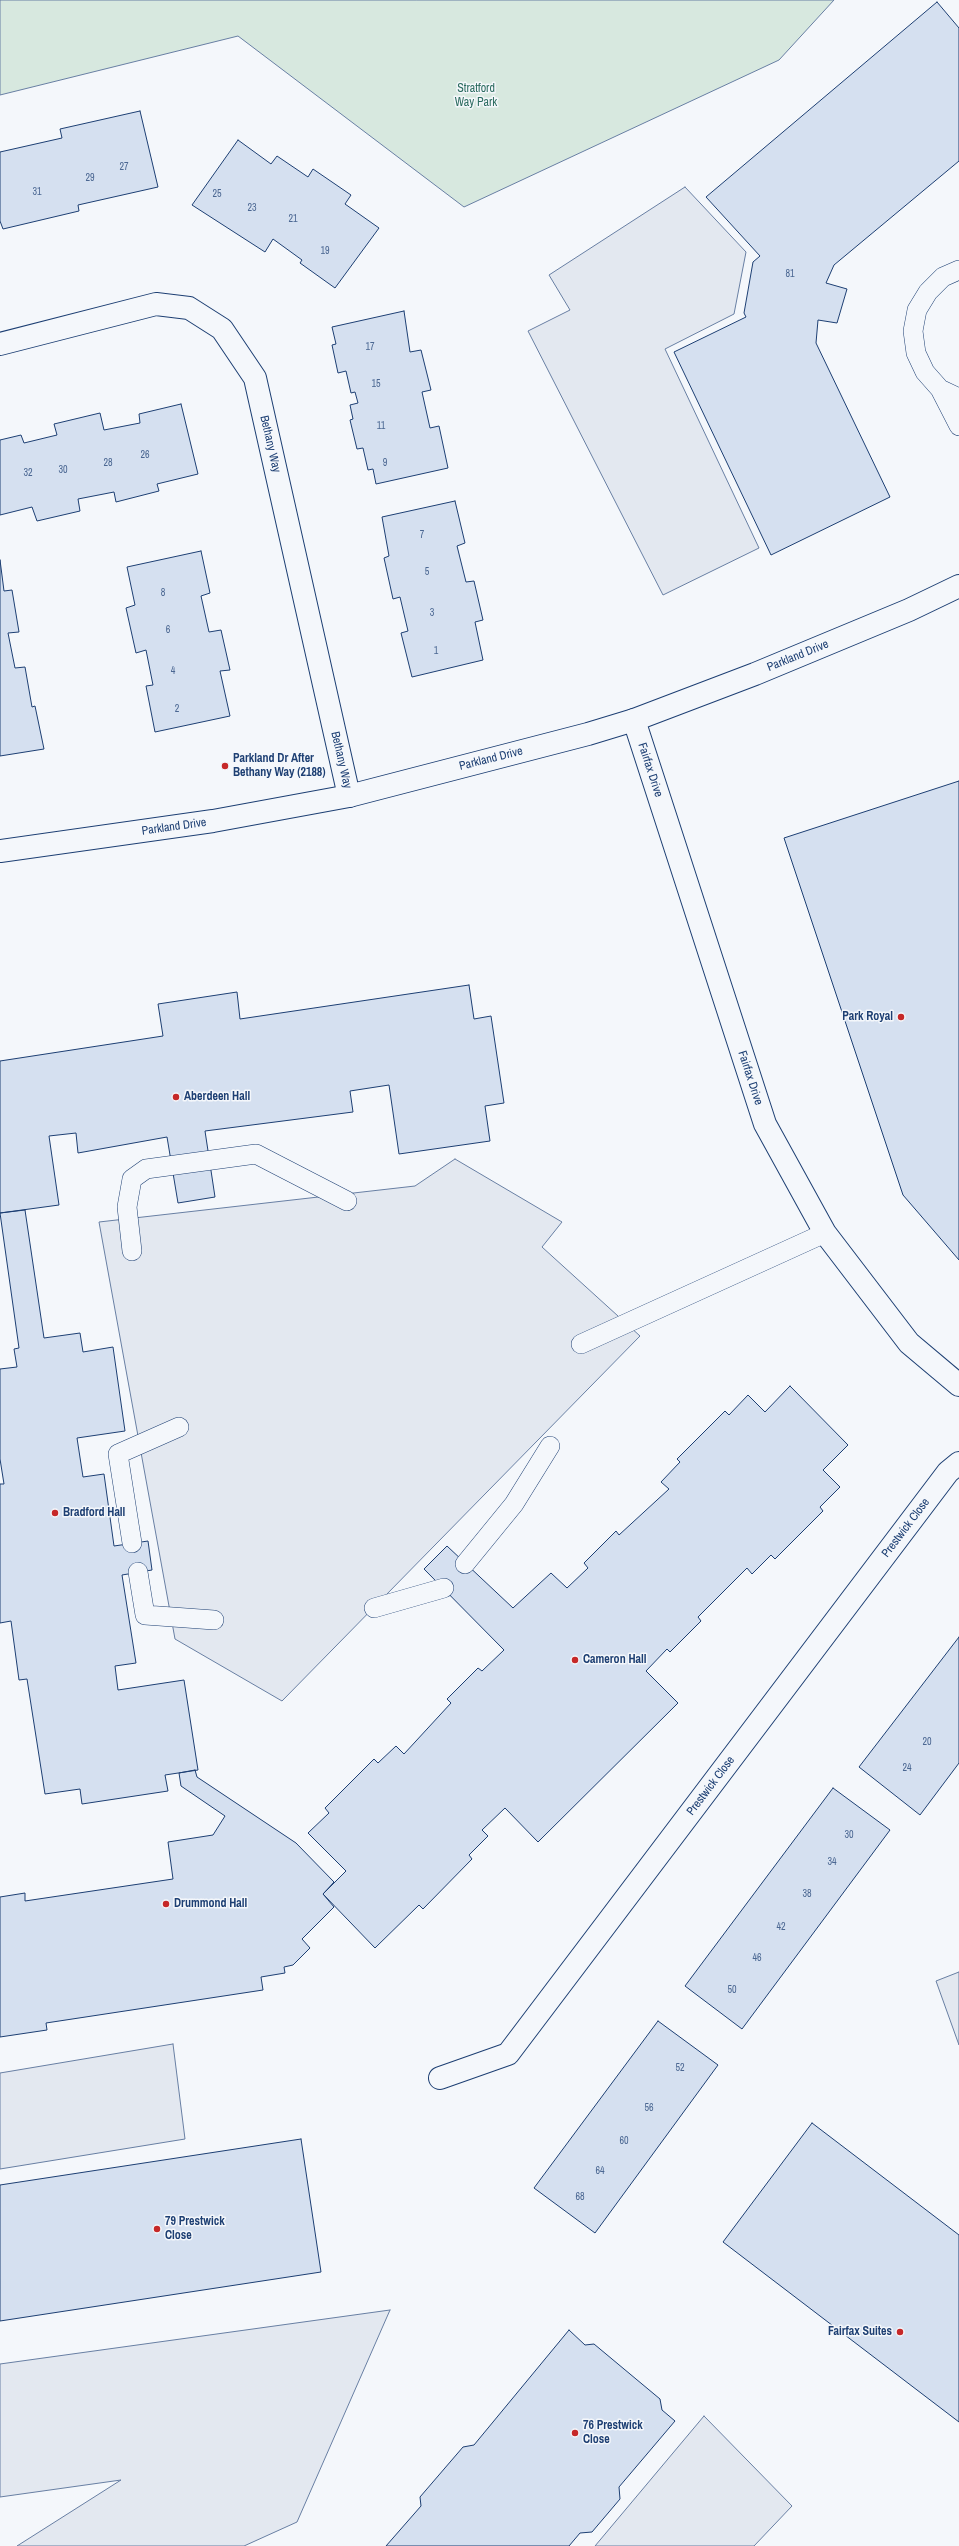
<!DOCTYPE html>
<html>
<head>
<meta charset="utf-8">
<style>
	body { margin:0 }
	canvas { display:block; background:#f4f7fb }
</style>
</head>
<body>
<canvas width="959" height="2546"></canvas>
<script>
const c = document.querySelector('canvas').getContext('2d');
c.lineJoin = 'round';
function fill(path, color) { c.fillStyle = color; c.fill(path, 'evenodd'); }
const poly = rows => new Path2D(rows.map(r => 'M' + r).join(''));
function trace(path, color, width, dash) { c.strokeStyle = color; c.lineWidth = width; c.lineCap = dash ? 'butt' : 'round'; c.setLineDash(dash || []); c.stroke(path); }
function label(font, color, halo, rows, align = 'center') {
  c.font = font + ' "Archivo Narrow",sans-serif'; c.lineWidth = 3; c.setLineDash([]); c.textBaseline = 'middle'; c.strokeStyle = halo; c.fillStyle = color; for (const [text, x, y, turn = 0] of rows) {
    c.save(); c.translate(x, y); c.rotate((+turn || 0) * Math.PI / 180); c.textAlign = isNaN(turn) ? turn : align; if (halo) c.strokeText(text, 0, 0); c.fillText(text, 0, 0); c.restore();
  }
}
const green = poly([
	[0,0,834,0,779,60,464,207,238,36,0,95,0,0]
]);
const parking = poly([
	[685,187,746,252,734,314,665,349,759,548,663,595,528,331,570,310,549,275,685,187],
	[455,1159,562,1222,542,1247,640,1336,282,1701,175,1639,99,1222,415,1186,455,1159],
	[959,1972,959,2045,936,1981,959,1972],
	[173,2044,185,2139,0,2169,0,2073,173,2044],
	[390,2310,297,2522,244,2546,17,2546,121,2480,0,2497,0,2364,390,2310],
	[704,2416,792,2506,754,2546,595,2546,704,2416]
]);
const building = poly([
	[937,2,959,28,959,161,834,265,826,283,847,289,837,323,818,320,816,343,890,497,771,555,674,352,746,317,744,313,753,262,760,256,706,197,937,2],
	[140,111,158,187,78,205,79,211,3,229,0,221,0,152,62,138,60,129,140,111],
	[238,140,271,164,277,156,308,177,313,169,351,195,345,204,379,228,335,288,300,263,302,260,273,239,265,252,192,205,238,140],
	[404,311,410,352,421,350,431,390,422,392,430,428,439,426,448,468,376,484,373,469,368,470,363,448,357,449,350,420,353,419,350,405,358,403,355,392,351,393,346,371,338,373,332,345,336,344,332,327,404,311],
	[181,404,198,474,157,484,159,491,116,502,114,492,78,499,80,511,37,521,32,507,0,515,0,440,21,435,24,443,57,435,54,424,100,413,104,430,140,423,139,414,181,404],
	[455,501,465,543,457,546,466,582,474,581,483,620,475,622,483,660,412,677,401,633,408,631,400,597,393,599,384,558,389,556,382,517,455,501],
	[201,551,210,593,201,596,209,632,221,630,230,670,220,671,230,716,155,732,146,686,153,685,146,650,136,653,126,608,135,605,127,567,201,551],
	[0,560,4,591,12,590,19,632,8,633,15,668,25,667,32,707,35,706,44,749,0,756,0,560],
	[959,781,959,1260,903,1195,784,838,959,781],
	[469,985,474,1019,491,1016,504,1103,485,1106,490,1141,399,1154,389,1085,350,1091,353,1112,205,1131,215,1197,178,1203,167,1137,78,1153,76,1133,49,1136,59,1205,0,1213,0,1061,163,1036,158,1004,237,992,240,1019,469,985],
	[25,1210,44,1338,80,1333,83,1352,113,1347,125,1431,77,1438,83,1477,104,1474,114,1546,148,1541,152,1570,122,1575,136,1663,115,1666,118,1690,184,1680,198,1770,165,1775,168,1791,82,1804,80,1789,45,1794,27,1679,19,1680,11,1621,0,1623,0,1484,4,1484,0,1459,0,1369,17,1367,14,1349,19,1348,0,1213,25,1210],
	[790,1386,848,1445,823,1470,840,1487,820,1507,823,1511,775,1559,771,1555,752,1574,747,1568,698,1617,701,1621,670,1652,667,1649,646,1671,678,1703,538,1842,505,1808,482,1830,488,1836,469,1855,472,1859,423,1909,419,1905,375,1948,323,1894,346,1871,308,1833,329,1813,325,1808,374,1759,378,1763,396,1746,404,1754,451,1703,447,1699,478,1668,482,1671,504,1650,424,1569,447,1546,513,1608,551,1573,567,1588,588,1568,584,1563,616,1531,619,1535,669,1489,661,1482,680,1462,677,1459,725,1411,729,1415,748,1395,765,1412,790,1386],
	[959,1637,959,1763,920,1815,859,1767,959,1637],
	[195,1770,197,1777,296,1843,334,1882,323,1894,334,1907,302,1939,310,1948,293,1965,284,1967,285,1973,261,1977,263,1990,46,2023,47,2030,0,2037,0,1897,25,1893,25,1901,173,1879,168,1842,213,1835,225,1816,181,1786,179,1773,195,1770],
	[833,1788,890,1830,742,2029,685,1986,833,1788],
	[658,2021,718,2065,595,2233,534,2188,658,2021],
	[812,2123,959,2235,959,2422,723,2242,812,2123],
	[301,2139,321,2272,0,2321,0,2185,301,2139],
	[569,2330,585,2345,594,2344,660,2399,662,2410,675,2421,619,2487,620,2499,592,2532,580,2533,569,2546,386,2546,421,2506,420,2497,463,2447,474,2445,569,2330]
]);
const lane = poly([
	[959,270,943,277,928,292,917,310,913,331,916,353,925,372,940,389,959,398],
	[940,389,959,426],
	[132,1251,127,1207,132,1179,146,1169,256,1154,347,1201],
	[581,1344,825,1233],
	[132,1543,118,1454,179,1427],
	[465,1564,514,1504,550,1446],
	[138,1572,145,1615,214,1620],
	[374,1608,444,1588]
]);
const street = poly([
	[0,344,156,304,189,308,222,329,255,378,349,796],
	[634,720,765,1124,825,1233,909,1343,959,1385],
	[440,2078,508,2054,948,1472,959,1463]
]);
const secondary = poly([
	[0,851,213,821,349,796,588,734,634,720,755,674,909,610,959,586]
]);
const markers = [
	[225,766,4,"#c62828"],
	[901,1017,4,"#c62828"],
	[176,1097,4,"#c62828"],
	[55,1513,4,"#c62828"],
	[575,1660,4,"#c62828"],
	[166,1904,4,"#c62828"],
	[157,2229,4,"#c62828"],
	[900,2332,4,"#c62828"],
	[575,2433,4,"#c62828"]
];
const numberNames = [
	["27",124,167],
	["29",90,178],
	["31",37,192],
	["25",217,194],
	["23",252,208],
	["21",293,219],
	["19",325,251],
	["81",790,274],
	["17",370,347],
	["15",376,384],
	["11",381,426],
	["26",145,455],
	["28",108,463],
	["9",385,463],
	["30",63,470],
	["32",28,473],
	["7",422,535],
	["5",427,572],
	["8",163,593],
	["3",432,613],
	["6",168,630],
	["1",436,651],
	["4",173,671],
	["2",177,709],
	["20",927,1742],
	["24",907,1768],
	["30",849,1835],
	["34",832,1862],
	["38",807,1894],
	["42",781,1927],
	["46",757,1958],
	["50",732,1990],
	["52",680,2068],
	["56",649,2108],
	["60",624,2141],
	["64",600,2171],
	["68",580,2197]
];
const parkNames = [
	["Stratford",476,89],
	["Way Park",476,103]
];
const streetNames = [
	["Bethany Way",270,444,77],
	["Parkland Drive",798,656,-22],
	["Parkland Drive",491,759,-14],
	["Bethany Way",341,760,77],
	["Fairfax Drive",650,770,72],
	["Parkland Drive",174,827,-8],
	["Fairfax Drive",750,1078,72],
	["Prestwick Close",906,1528,-53],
	["Prestwick Close",711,1786,-53]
];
const poiNames = [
	["Parkland Dr After",233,759],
	["Bethany Way (2188)",233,773],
	["Park Royal",893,1017,"right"],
	["Aberdeen Hall",184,1097],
	["Bradford Hall",63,1513],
	["Cameron Hall",583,1660],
	["Drummond Hall",174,1904],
	["79 Prestwick",165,2222],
	["Close",165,2236],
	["Fairfax Suites",892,2332,"right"],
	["76 Prestwick",583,2426],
	["Close",583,2440]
];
fill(green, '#d7e8df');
trace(green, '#687fa3', 1);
fill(parking, '#e3e8f0');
trace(parking, '#687fa3', 1);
fill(building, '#d5e0f0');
trace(building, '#1d3f73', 1);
trace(lane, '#1d3f73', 20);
trace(street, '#1d3f73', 24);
trace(secondary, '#1d3f73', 24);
trace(lane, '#f4f7fb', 19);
trace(street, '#f4f7fb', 22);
trace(secondary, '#f4f7fb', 22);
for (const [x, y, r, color] of markers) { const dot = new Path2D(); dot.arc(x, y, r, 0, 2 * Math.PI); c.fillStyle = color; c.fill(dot); trace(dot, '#f4f7fb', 1.5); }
label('10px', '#4b6792', null, numberNames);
label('12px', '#2c6c60', '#f4f7fb', parkNames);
label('12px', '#1d3f73', '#f4f7fb', streetNames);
label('bold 12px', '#1d3f73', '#f4f7fb', poiNames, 'left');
</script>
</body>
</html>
